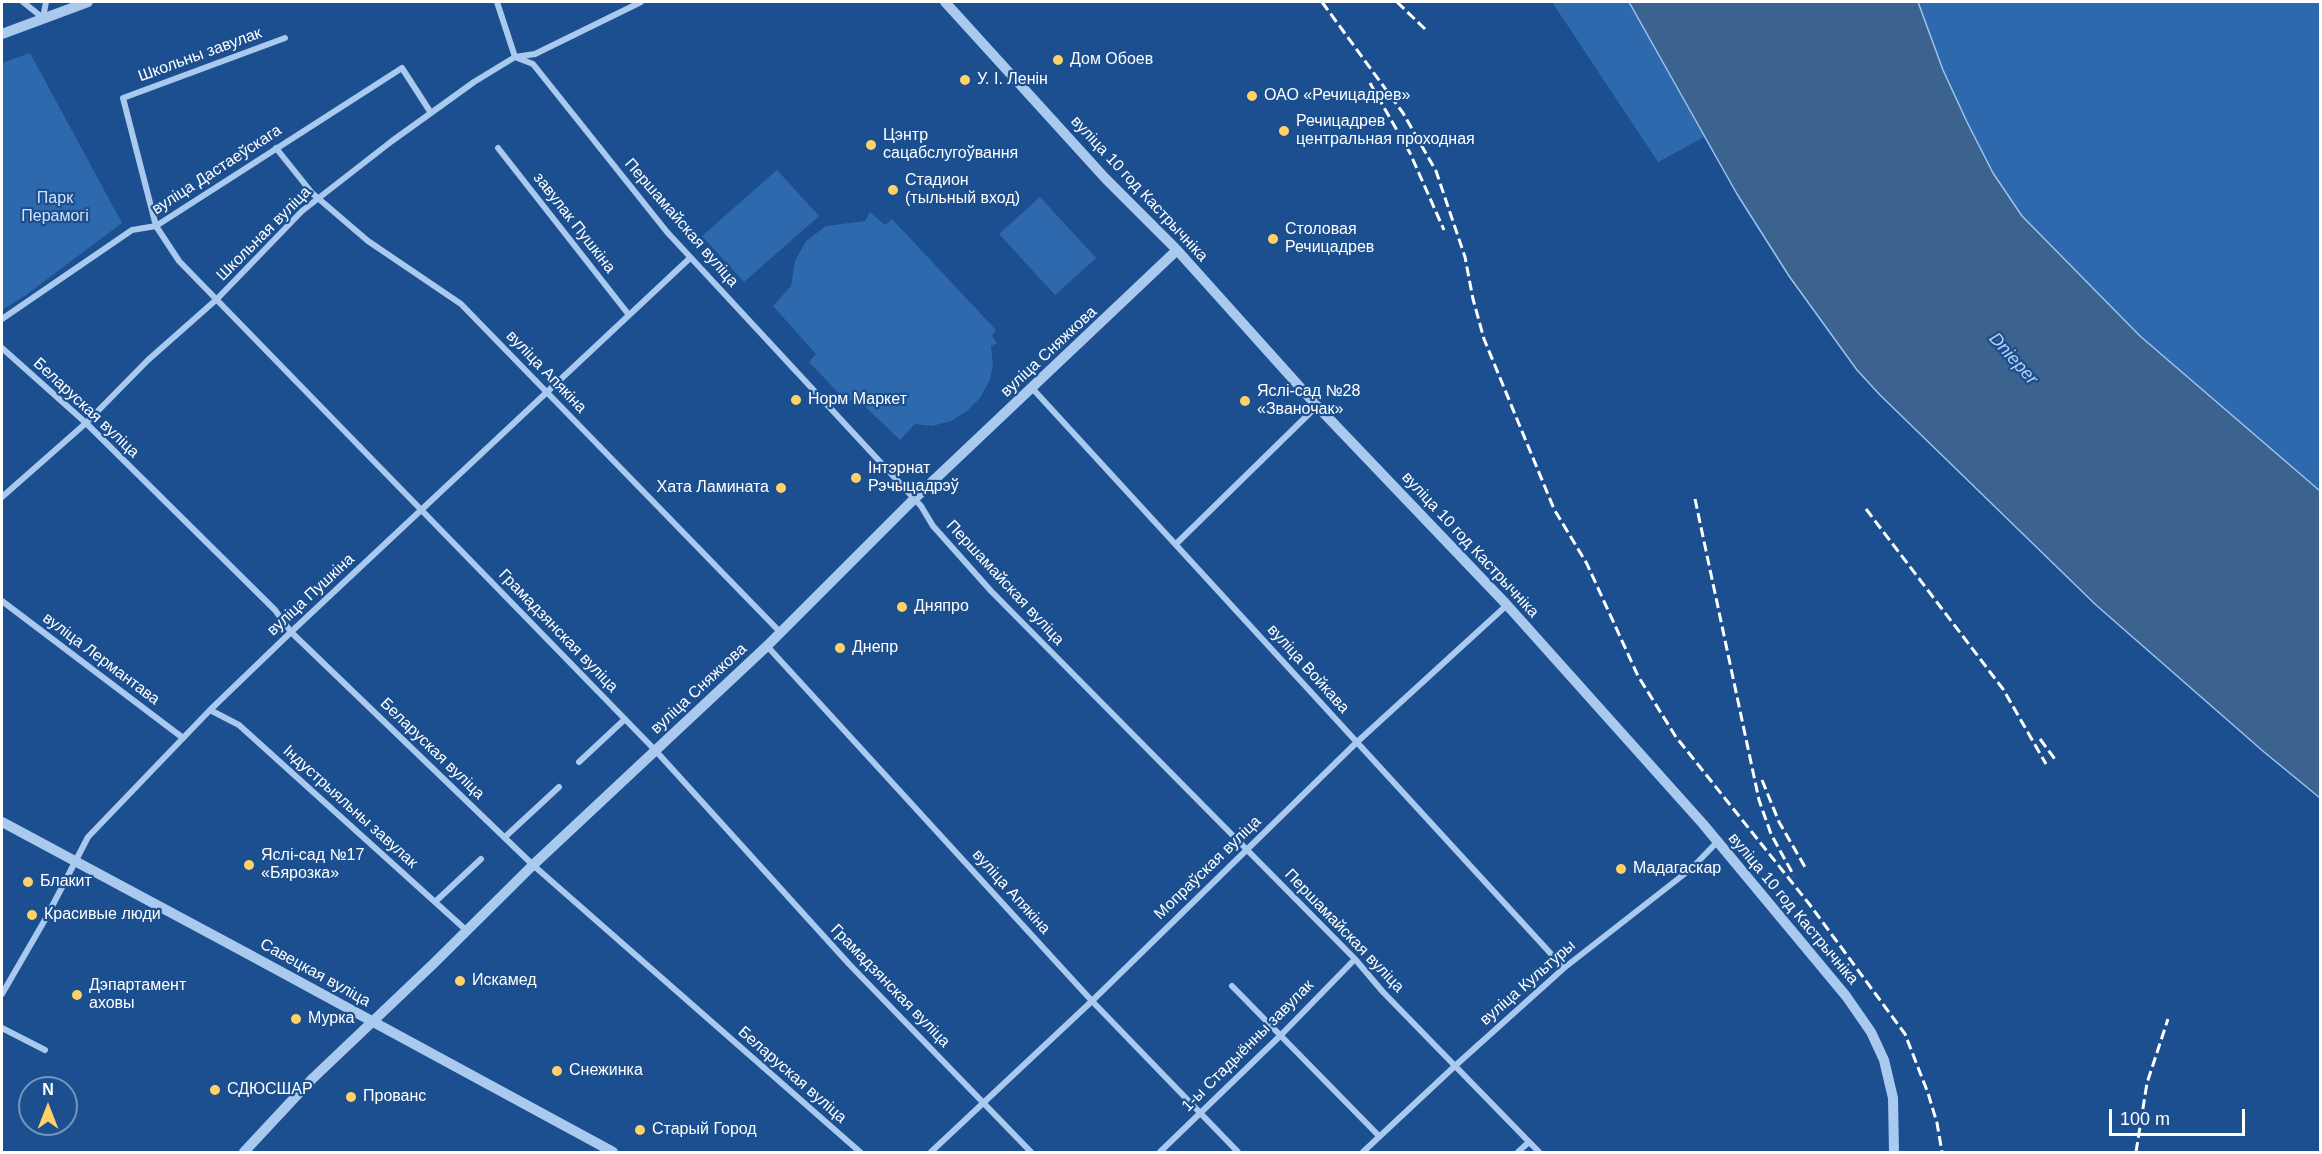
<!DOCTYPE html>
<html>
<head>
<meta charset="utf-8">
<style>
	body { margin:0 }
	#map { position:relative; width:2322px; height:1154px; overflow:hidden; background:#1b4f8f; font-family:Arial,sans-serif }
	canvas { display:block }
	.frame { position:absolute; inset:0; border:3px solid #fff; pointer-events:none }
	.north { position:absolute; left:18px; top:1076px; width:60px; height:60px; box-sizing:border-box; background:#1b4f8f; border:2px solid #7695bc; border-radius:50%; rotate:0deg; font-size:16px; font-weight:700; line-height:24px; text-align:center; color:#fff }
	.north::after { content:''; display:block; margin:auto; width:21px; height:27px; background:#ffd166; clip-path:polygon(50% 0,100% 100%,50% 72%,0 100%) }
	.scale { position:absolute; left:2109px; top:1109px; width:136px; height:27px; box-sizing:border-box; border:3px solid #fff; border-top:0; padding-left:8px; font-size:18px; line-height:21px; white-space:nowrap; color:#fff; -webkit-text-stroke:4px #1b4f8f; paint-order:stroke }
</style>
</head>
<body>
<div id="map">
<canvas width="2322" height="1154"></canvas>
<div class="frame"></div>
<div class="north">N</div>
<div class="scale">100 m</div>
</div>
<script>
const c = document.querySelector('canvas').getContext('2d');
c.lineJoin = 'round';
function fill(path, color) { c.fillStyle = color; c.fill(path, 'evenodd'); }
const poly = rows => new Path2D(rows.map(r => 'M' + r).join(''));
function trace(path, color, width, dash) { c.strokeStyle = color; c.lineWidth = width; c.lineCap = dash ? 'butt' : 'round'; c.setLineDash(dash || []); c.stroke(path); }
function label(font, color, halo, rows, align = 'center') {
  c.font = font + ' Arial,sans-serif'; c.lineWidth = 4.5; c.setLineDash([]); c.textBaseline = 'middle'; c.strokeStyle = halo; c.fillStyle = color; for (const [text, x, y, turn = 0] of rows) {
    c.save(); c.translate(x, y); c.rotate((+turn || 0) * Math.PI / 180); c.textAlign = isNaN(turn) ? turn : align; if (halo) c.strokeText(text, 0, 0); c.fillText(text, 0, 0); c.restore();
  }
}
const green = poly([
	[1552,2,1629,2,1704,137,1658,162],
	[1918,2,2320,2,2320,491,2140,336,2022,216,1993,173,1967,122,1943,70],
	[30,53,122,223,26,295,2,310,2,63],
	[777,170,819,216,744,282,702,236],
	[1040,197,1096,258,1055,295,999,234],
	[870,212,885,225,892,219,996,330,992,336,997,343,991,346,993,364,990,380,980,398,967,411,951,421,932,426,915,424,900,440,855,397,848,403,809,362,816,354,773,306,791,286,795,261,806,241,826,226,865,221]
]);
const water = poly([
	[1629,2,1918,2,1943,70,1967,122,1993,173,2022,216,2140,336,2320,491,2320,798,2264,752,2096,605,1880,395,1857,370,1789,276,1737,194,1629,2]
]);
const minor = poly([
	[23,2,43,18],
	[497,2,515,57,533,64,667,232,921,506,933,526,991,591,1355,959,1383,992,1539,1152],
	[43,18,46,2],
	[285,38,123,98,156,226,179,261,655,750,849,964,1031,1152],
	[276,148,312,193,368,241,461,304,781,633],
	[498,148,629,315],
	[2,319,132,230,156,226,402,68,431,113],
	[2,348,86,423,275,610,291,632,533,865,860,1152],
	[1032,388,1564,968],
	[2,497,86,423,148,360,217,299,302,211,392,141,474,82,515,57,535,54,641,2],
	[1177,543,1317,406],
	[2,601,183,738],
	[767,646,1092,1001,1238,1152],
	[210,710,239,725,466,930],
	[579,762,625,719],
	[505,837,559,787],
	[435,902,481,859],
	[1232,986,1379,1136],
	[2,994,46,918,88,837,210,710,291,632,690,258],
	[2,1028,45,1050],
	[931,1152,1092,1001,1356,743,1507,605],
	[1160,1152,1280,1036,1355,959],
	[1363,1152,1456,1065,1564,968,1692,868,1718,841],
	[1518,1152,1529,1142]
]);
const tertiary = poly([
	[945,2,1105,178,1177,250,1317,406,1507,605,1703,824,1846,996,1871,1032,1884,1060,1893,1098,1894,1152],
	[2,34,88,2],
	[2,822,250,955,613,1152],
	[244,1152,313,1078,433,964,533,865,767,646,914,499,1177,250]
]);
const rail = poly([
	[1322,2,1403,113,1436,171,1465,257,1473,299,1484,339,1554,509,1587,564,1638,676,1676,737,1810,905,1905,1034,1928,1093,1937,1123,1942,1152],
	[1397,2,1425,29],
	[1370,83,1410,153,1444,230],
	[1695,499,1759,800,1771,834,1794,876],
	[1866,509,2003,689,2046,764],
	[2040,739,2057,762],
	[1762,780,1779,822,1805,867],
	[2136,1152,2147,1083,2168,1019]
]);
const markers = [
	[1058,60,6,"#ffd166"],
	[965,80,6,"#ffd166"],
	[1252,96,6,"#ffd166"],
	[1284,131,6,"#ffd166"],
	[871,145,6,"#ffd166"],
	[893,190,6,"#ffd166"],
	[1273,239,6,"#ffd166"],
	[796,400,6,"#ffd166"],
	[1245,401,6,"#ffd166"],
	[856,478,6,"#ffd166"],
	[781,488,6,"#ffd166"],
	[902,607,6,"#ffd166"],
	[840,648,6,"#ffd166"],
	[249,865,6,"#ffd166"],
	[1621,869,6,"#ffd166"],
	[28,882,6,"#ffd166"],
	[32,915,6,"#ffd166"],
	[460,981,6,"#ffd166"],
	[77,995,6,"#ffd166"],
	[296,1019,6,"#ffd166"],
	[557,1071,6,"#ffd166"],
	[215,1090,6,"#ffd166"],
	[351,1097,6,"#ffd166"],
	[640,1130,6,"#ffd166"]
];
const streetNames = [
	["Школьны завулак",200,55,-20],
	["вуліца Дастаеўскага",217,170,-33],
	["вуліца 10 год Кастрычніка",1139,189,47],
	["завулак Пушкіна",574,223,52],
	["Першамайская вуліца",681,223,49],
	["Школьная вуліца",264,234,-45],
	["вуліца Сняжкова",1049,352,-43],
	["вуліца Апякіна",546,372,46],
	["Беларуская вуліца",86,408,43],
	["вуліца 10 год Кастрычніка",1470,545,47],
	["Першамайская вуліца",1005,583,47],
	["вуліца Пушкіна",311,595,-43],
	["Грамадзянская вуліца",558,631,46],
	["вуліца Лермантава",101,659,37],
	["вуліца Войкава",1308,669,48],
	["вуліца Сняжкова",699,689,-43],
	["Беларуская вуліца",432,749,44],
	["Індустрыяльны завулак",350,807,42],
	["Мопраўская вуліца",1208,868,-44],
	["вуліца Апякіна",1011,892,48],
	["вуліца 10 год Кастрычніка",1793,909,50],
	["Першамайская вуліца",1344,931,46],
	["Савецкая вуліца",315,973,29],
	["вуліца Культуры",1528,983,-41],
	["Грамадзянская вуліца",890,986,46],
	["1-ы Стадыённы завулак",1248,1046,-45],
	["Беларуская вуліца",792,1075,41]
];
const poiNames = [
	["Дом Обоев",1070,60],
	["У. І. Ленін",977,80],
	["ОАО «Речицадрев»",1264,96],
	["Речицадрев",1296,122],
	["центральная проходная",1296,140],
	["Цэнтр",883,136],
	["сацабслугоўвання",883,154],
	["Стадион",905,181],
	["(тыльный вход)",905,199],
	["Столовая",1285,230],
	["Речицадрев",1285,248],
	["Яслі-сад №28",1257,392],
	["«Званочак»",1257,410],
	["Норм Маркет",808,400],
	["Інтэрнат",868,469],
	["Рэчыцадрэў",868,487],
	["Хата Ламината",769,488,"right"],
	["Дняпро",914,607],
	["Днепр",852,648],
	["Яслі-сад №17",261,856],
	["«Бярозка»",261,874],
	["Мадагаскар",1633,869],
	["Блакит",40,882],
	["Красивые люди",44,915],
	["Искамед",472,981],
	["Дэпартамент",89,986],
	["аховы",89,1004],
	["Мурка",308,1019],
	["Снежинка",569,1071],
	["СДЮСШАР",227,1090],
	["Прованс",363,1097],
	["Старый Город",652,1130]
];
const parkNames = [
	["Парк",55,199],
	["Перамогі",55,217]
];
const waterNames = [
	["Dnieper",2013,359,48]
];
fill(green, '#2e69ad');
fill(water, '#3c6290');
trace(water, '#9cc4f0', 1.5);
trace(minor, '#a9c9ee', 6);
trace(tertiary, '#a9c9ee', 10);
trace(rail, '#fff', 3, [10, 4.5]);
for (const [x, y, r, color] of markers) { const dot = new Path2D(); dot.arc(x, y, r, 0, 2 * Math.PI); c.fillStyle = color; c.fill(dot); trace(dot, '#1b4f8f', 2); }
label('16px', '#fff', '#1b4f8f', streetNames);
label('16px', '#fff', '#1b4f8f', poiNames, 'left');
label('16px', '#cfe3fa', '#1b4f8f', parkNames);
label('italic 18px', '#b5d3f5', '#1b4f8f', waterNames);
</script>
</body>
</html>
